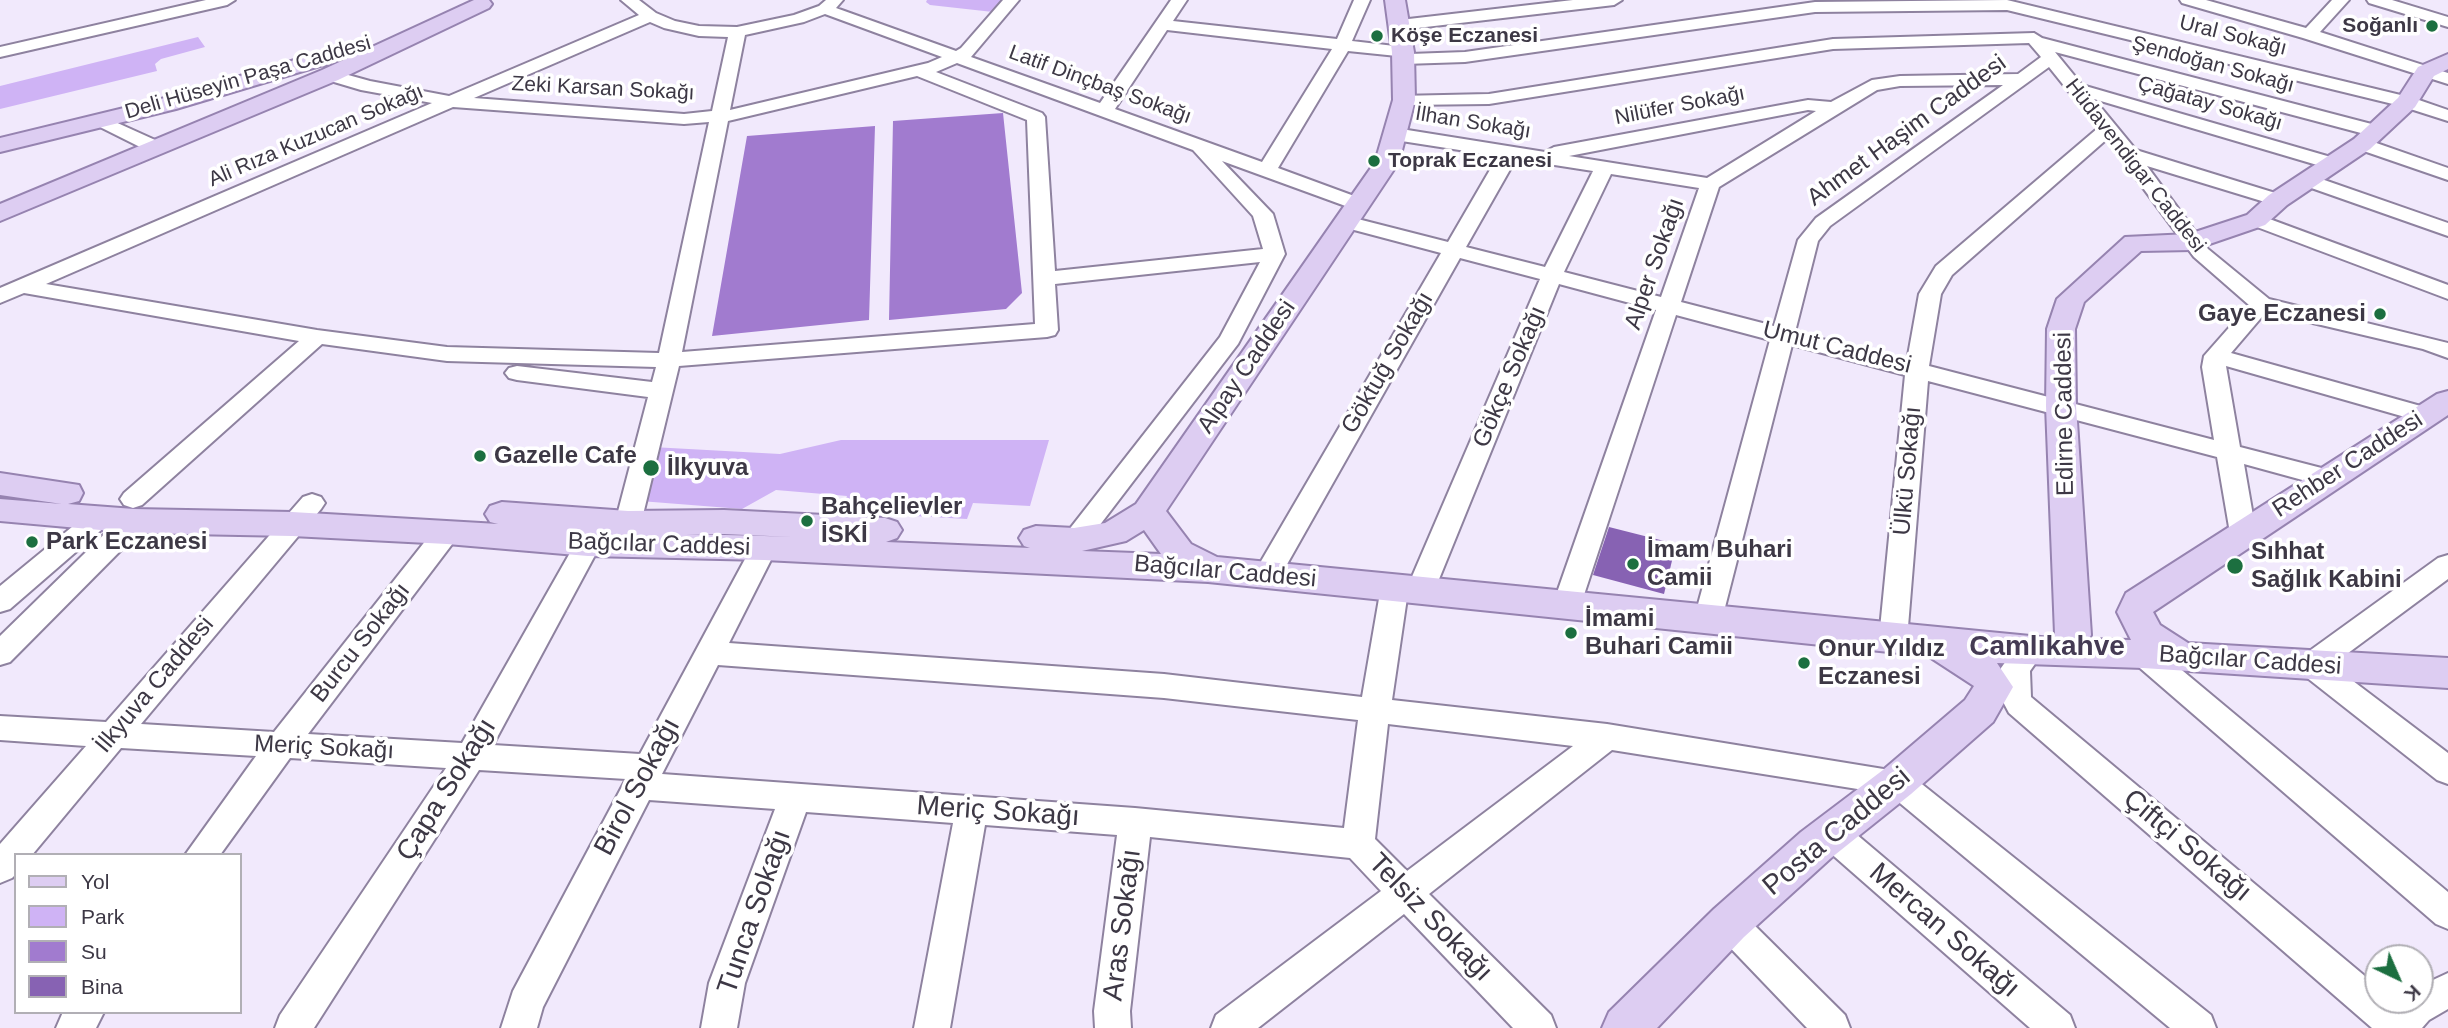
<!DOCTYPE html>
<html>
<head>
<meta charset="utf-8">
<style>
	body { margin:0 }
	#map { position:relative; width:2448px; height:1028px; overflow:hidden; background:#f1e9fc; font-family:Helvetica,sans-serif }
	canvas { display:block }
	.legend { position:absolute; left:14px; top:853px; width:228px; height:161px; box-sizing:border-box; background:#fff; border:2px solid #b1afb5; margin:0; padding:9px 12px; list-style:none; font-size:21px; color:#3d3845 }
	.legend li { display:flex; align-items:center; gap:14px; height:35px }
	.legend b { width:35px; border:2px solid #b1afb5 }
	.north { position:absolute; left:2364px; top:944px; width:70px; height:70px; box-sizing:border-box; background:#fff; border:2px solid #b1afb5; border-radius:50%; rotate:136deg; font-size:19px; font-weight:700; line-height:28px; text-align:center; color:#3d3845 }
	.north::after { content:''; display:block; margin:auto; width:24px; height:32px; background:#1c6f40; clip-path:polygon(50% 0,100% 100%,50% 72%,0 100%) }
</style>
</head>
<body>
<div id="map">
<canvas width="2448" height="1028"></canvas>
<ul class="legend">
<li><b style="height:9px;background:#ddcdf2"></b>Yol</li>
<li><b style="height:19px;background:#cfb3f5"></b>Park</li>
<li><b style="height:19px;background:#a17bcf"></b>Su</li>
<li><b style="height:19px;background:#8762b3"></b>Bina</li>
</ul>
<div class="north">K</div>
</div>
<script>
const c = document.querySelector('canvas').getContext('2d');
c.lineJoin = 'round';
function fill(path, color) { c.fillStyle = color; c.fill(path, 'evenodd'); }
const poly = rows => new Path2D(rows.map(r => 'M' + r).join(''));
function trace(path, color, width, dash) { c.strokeStyle = color; c.lineWidth = width; c.lineCap = dash ? 'butt' : 'round'; c.setLineDash(dash || []); c.stroke(path); }
function label(font, color, halo, rows, align = 'center') {
  c.font = font + ' Helvetica,sans-serif'; c.lineWidth = 7; c.setLineDash([]); c.textBaseline = 'middle'; c.strokeStyle = halo; c.fillStyle = color; for (const [text, x, y, turn = 0] of rows) {
    c.save(); c.translate(x, y); c.rotate((+turn || 0) * Math.PI / 180); c.textAlign = isNaN(turn) ? turn : align; if (halo) c.strokeText(text, 0, 0); c.fillText(text, 0, 0); c.restore();
  }
}
const green = poly([
	[927,0,1002,0,993,12,930,5,926,2],
	[198,37,205,47,161,59,155,64,157,71,0,109,0,86],
	[841,440,1049,440,1030,506,973,503,967,519,841,512,847,496,776,490,742,509,640,501,652,447,780,454]
]);
const water = poly([
	[1003,113,1022,293,1006,309,889,320,893,121],
	[875,126,869,320,712,336,747,136]
]);
const building = poly([
	[1609,527,1676,544,1664,594,1593,575]
]);
const minor = poly([
	[206,0,235,0,227,5,0,57,0,47,206,0],
	[621,0,639,0,656,13,675,21,699,26,737,27,794,15,819,6,826,0,843,0,836,8,956,51,961,48,1003,0,1019,0,971,57,1100,103,1171,0,1187,0,1173,21,1337,39,1354,0,1370,0,1352,41,1403,47,1409,48,1410,54,1465,52,1815,2,2007,0,2413,98,2448,110,2448,121,2401,106,2007,10,1815,12,1465,62,1404,64,1398,63,1397,56,1348,51,1278,168,1365,200,1368,204,1365,208,1358,210,1351,208,1222,161,1273,214,1285,254,1238,344,1083,547,1074,549,1065,547,1061,540,1220,337,1260,262,1055,284,1058,330,1055,335,1047,337,679,366,641,523,637,530,628,532,619,530,615,523,648,397,517,380,509,378,505,373,509,368,517,366,652,382,656,367,447,361,322,344,142,505,133,508,124,505,120,499,124,493,299,341,24,293,0,303,0,288,432,103,361,90,324,79,321,75,324,71,330,70,370,81,449,96,639,15,621,0],
	[825,14,942,57,928,63,730,110,745,35,804,22,825,14],
	[650,22,664,28,699,36,728,37,712,111,684,114,474,98,650,22],
	[1167,30,1332,49,1262,162,1115,109,1167,30],
	[957,63,1193,150,1253,216,1263,249,1055,271,1045,117,1042,113,936,72,957,63],
	[917,76,1027,120,1035,324,682,352,728,121,917,76],
	[453,107,684,124,709,122,659,353,447,347,317,330,46,284,453,107],
	[1573,0,1622,0,1614,5,1400,30,1392,25,1400,20,1573,0],
	[2180,0,2206,0,2306,28,2332,0,2349,0,2320,32,2448,73,2448,84,2303,38,2182,3,2180,0],
	[2367,0,2392,0,2448,17,2448,27,2369,3,2367,0],
	[2034,33,2042,38,2383,127,2385,131,2383,135,2376,137,2055,52,2082,85,2341,160,2344,164,2341,168,2334,170,2094,99,2136,150,2285,196,2288,200,2285,204,2278,206,2147,166,2208,249,2269,299,2448,343,2448,358,2423,349,2266,312,2231,353,2435,410,2438,415,2435,420,2426,423,2226,366,2240,447,2337,472,2341,478,2337,484,2328,487,2244,464,2256,533,2252,540,2243,542,2234,540,2230,533,2217,457,1928,381,1907,639,1903,647,1893,650,1883,647,1879,639,1905,375,1792,345,1722,619,1718,627,1708,630,1698,627,1694,619,1770,340,1676,315,1581,604,1577,611,1567,614,1557,611,1553,604,1656,310,1559,284,1435,589,1431,596,1421,599,1411,596,1408,591,1392,700,1607,724,1908,773,2211,1015,2216,1028,2170,1028,1889,794,1612,750,1429,894,1551,1015,1556,1028,1513,1028,1404,914,1258,1028,1211,1028,1216,1015,1381,891,1350,858,1150,837,1130,1011,1131,1028,1095,1028,1094,1011,1117,835,985,825,950,1028,914,1028,953,823,806,812,745,983,737,1028,701,1028,709,983,775,809,649,800,543,1007,537,1028,501,1028,513,991,626,779,479,770,314,1028,275,1028,280,1015,446,768,290,758,220,855,185,855,256,756,121,748,32,855,16,855,16,874,12,878,0,883,0,844,86,746,0,740,0,716,106,722,303,497,312,494,321,497,325,503,321,509,141,724,274,732,438,525,447,523,456,525,460,532,456,539,308,734,462,743,579,537,588,534,597,537,601,544,493,745,640,754,751,548,754,541,764,538,774,541,777,548,729,643,1164,674,1362,697,1381,587,1385,580,1395,577,1405,580,1408,586,1540,279,1460,258,1277,582,1267,585,1257,582,1253,575,1441,253,1339,226,1336,222,1339,218,1346,216,1448,242,1498,156,1395,140,1388,138,1386,134,1388,130,1395,128,1545,152,1554,147,1808,100,1831,102,1872,80,1900,76,2018,74,2041,57,2029,43,1833,49,1489,104,1404,105,1395,100,1398,96,1489,94,1833,39,2034,33],
	[2049,67,2098,128,1936,266,1919,294,1907,361,1795,332,1818,241,1830,226,2049,67],
	[2003,85,1816,218,1798,240,1774,326,1681,302,1719,187,1877,90,1900,86,2003,85],
	[1808,110,1816,111,1707,178,1569,156,1808,110],
	[2107,139,2194,257,2249,305,2204,356,2202,367,2214,440,1929,366,1941,294,1952,275,2107,139],
	[1516,159,1593,171,1545,267,1466,247,1516,159],
	[1611,174,1699,188,1661,297,1564,272,1611,174],
	[718,665,1164,698,1358,720,1344,828,1135,808,662,774,718,665],
	[1388,724,1573,746,1407,871,1375,839,1388,724],
	[102,116,164,144,166,148,157,154,150,152,96,125,93,121,96,117,102,116],
	[2362,138,2448,168,2448,180,2355,148,2353,144,2355,140,2362,138],
	[2307,174,2448,223,2448,236,2300,184,2297,180,2307,174],
	[2256,214,2448,285,2448,299,2249,224,2246,220,2249,216,2256,214],
	[98,510,107,513,111,519,107,525,10,609,0,612,0,586,89,513,98,510],
	[134,512,143,514,147,521,143,528,10,662,0,665,0,636,125,514,134,512],
	[2448,555,2448,579,2332,665,2448,753,2448,784,2437,780,2301,673,2296,665,2301,657,2438,558,2448,555],
	[2029,640,2039,643,2044,651,2030,671,2031,697,2378,987,2378,1000,2397,1002,2399,1000,2420,1000,2420,986,2448,973,2448,1009,2429,1020,2422,1028,2372,1028,2009,713,2000,696,2001,668,2019,643,2029,640],
	[2143,643,2153,646,2448,892,2448,929,2436,924,2133,662,2128,654,2133,646,2143,643],
	[1831,819,1843,823,2070,1015,2075,1028,2030,1028,1819,843,1815,833,1819,823,1831,819],
	[1729,907,1741,912,1845,1015,1850,1028,1807,1028,1717,934,1712,923,1717,912,1729,907],
	[63,1012,104,1012,96,1028,56,1028,63,1012]
]);
const major = poly([
	[474,0,489,0,492,4,489,8,338,80,0,221,0,204,322,70,474,0],
	[1385,0,1405,0,1414,52,1415,100,1399,162,1166,511,1191,544,1217,557,2051,638,2055,634,2046,406,2047,329,2057,299,2125,237,2189,234,2247,215,2269,195,2354,139,2398,98,2418,67,2448,54,2448,69,2434,76,2415,107,2370,149,2287,205,2265,225,2192,250,2141,251,2084,302,2075,329,2076,406,2091,635,2089,639,2131,640,2117,612,2126,593,2437,394,2448,391,2448,415,2153,612,2160,625,2188,643,2448,658,2448,688,2143,668,1997,663,2013,687,1993,722,1911,794,1831,858,1744,937,1657,1028,1602,1028,1609,1012,1714,909,1801,832,1883,770,1965,700,1974,686,1928,656,1208,582,764,560,588,556,447,544,292,536,134,533,0,521,0,499,62,504,0,495,0,473,79,485,83,493,79,501,68,504,134,509,292,512,498,524,490,522,485,514,490,506,502,502,628,511,724,510,885,518,897,522,902,530,897,538,886,542,1030,548,1024,546,1019,538,1024,530,1036,526,1074,528,1105,523,1136,504,1375,162,1393,100,1392,52,1385,0],
	[1144,530,1161,554,1082,551,1126,541,1144,530],
	[686,534,724,534,793,537,764,536,686,534],
	[322,52,330,53,333,58,330,63,176,109,0,152,0,138,161,99,322,52]
]);
const markers = [
	[2432,26,7,"#1c6f40"],
	[1377,36,7,"#1c6f40"],
	[1374,161,7,"#1c6f40"],
	[2380,314,7,"#1c6f40"],
	[480,456,7,"#1c6f40"],
	[651,468,9,"#1c6f40"],
	[807,521,7,"#1c6f40"],
	[32,542,7,"#1c6f40"],
	[1633,564,7,"#1c6f40"],
	[2235,566,9,"#1c6f40"],
	[1571,633,7,"#1c6f40"],
	[1804,663,7,"#1c6f40"]
];
const farPoinames = [
	["Soğanlı",2418,26,"right"],
	["Köşe Eczanesi",1391,36],
	["Toprak Eczanesi",1388,161]
];
const farStreetnames = [
	["Ural Sokağı",2233,36,14],
	["Şendoğan Sokağı",2213,65,15],
	["Deli Hüseyin Paşa Caddesi",248,78,-16],
	["Latif Dinçbaş Sokağı",1100,85,20],
	["Zeki Karsan Sokağı",603,89,3],
	["Çağatay Sokağı",2210,104,16],
	["Nilüfer Sokağı",1680,106,-11],
	["İlhan Sokağı",1473,123,9],
	["Ali Rıza Kuzucan Sokağı",316,136,-23],
	["Hüdavendigar Caddesi",2135,166,52]
];
const streetNames = [
	["Ahmet Haşim Caddesi",1907,131,-36],
	["Alper Sokağı",1655,264,-71],
	["Umut Caddesi",1837,348,14],
	["Göktuğ Sokağı",1388,363,-60],
	["Alpay Caddesi",1247,367,-56],
	["Gökçe Sokağı",1510,377,-67],
	["Edirne Caddesi",2065,414,-91],
	["Rehber Caddesi",2348,465,-33],
	["Ülkü Sokağı",1908,471,-85],
	["Bağcılar Caddesi",659,545,2],
	["Bağcılar Caddesi",1225,572,5],
	["Burcu Sokağı",361,643,-52],
	["Bağcılar Caddesi",2250,661,4],
	["İlkyuva Caddesi",155,685,-50],
	["Meriç Sokağı",324,748,3]
];
const poiNames = [
	["Gaye Eczanesi",2366,314,"right"],
	["Gazelle Cafe",494,456],
	["İlkyuva",667,468],
	["Bahçelievler",821,507],
	["İSKİ",821,535],
	["Park Eczanesi",46,542],
	["İmam Buhari",1647,550],
	["Camii",1647,578],
	["Sıhhat",2251,552],
	["Sağlık Kabini",2251,580],
	["İmami",1585,619],
	["Buhari Camii",1585,647],
	["Onur Yıldız",1818,649],
	["Eczanesi",1818,677]
];
const quarterNames = [
	["Camlıkahve",2047,647]
];
const nearStreetnames = [
	["Birol Sokağı",638,787,-62],
	["Çapa Sokağı",447,790,-58],
	["Meriç Sokağı",998,812,4],
	["Posta Caddesi",1837,832,-40],
	["Çiftçi Sokağı",2187,846,40],
	["Tunca Sokağı",755,912,-71],
	["Telsiz Sokağı",1430,918,46],
	["Aras Sokağı",1123,925,-83],
	["Mercan Sokağı",1944,931,41]
];
fill(green, '#cfb3f5');
fill(water, '#a17bcf');
fill(building, '#8762b3');
trace(minor, '#8e829f', 4);
trace(major, '#9683b0', 4);
fill(minor, '#fff');
fill(major, '#ddcdf2');
for (const [x, y, r, color] of markers) { const dot = new Path2D(); dot.arc(x, y, r, 0, 2 * Math.PI); c.fillStyle = color; c.fill(dot); trace(dot, '#fff', 2.5); }
label('bold 21px', '#3d3845', '#fff', farPoinames, 'left');
label('21px', '#3d3845', '#fff', farStreetnames);
label('24px', '#3d3845', '#fff', streetNames);
label('bold 24px', '#3d3845', '#fff', poiNames, 'left');
label('bold 28px', '#443a53', '#fff', quarterNames);
label('28px', '#3d3845', '#fff', nearStreetnames);
</script>
</body>
</html>
